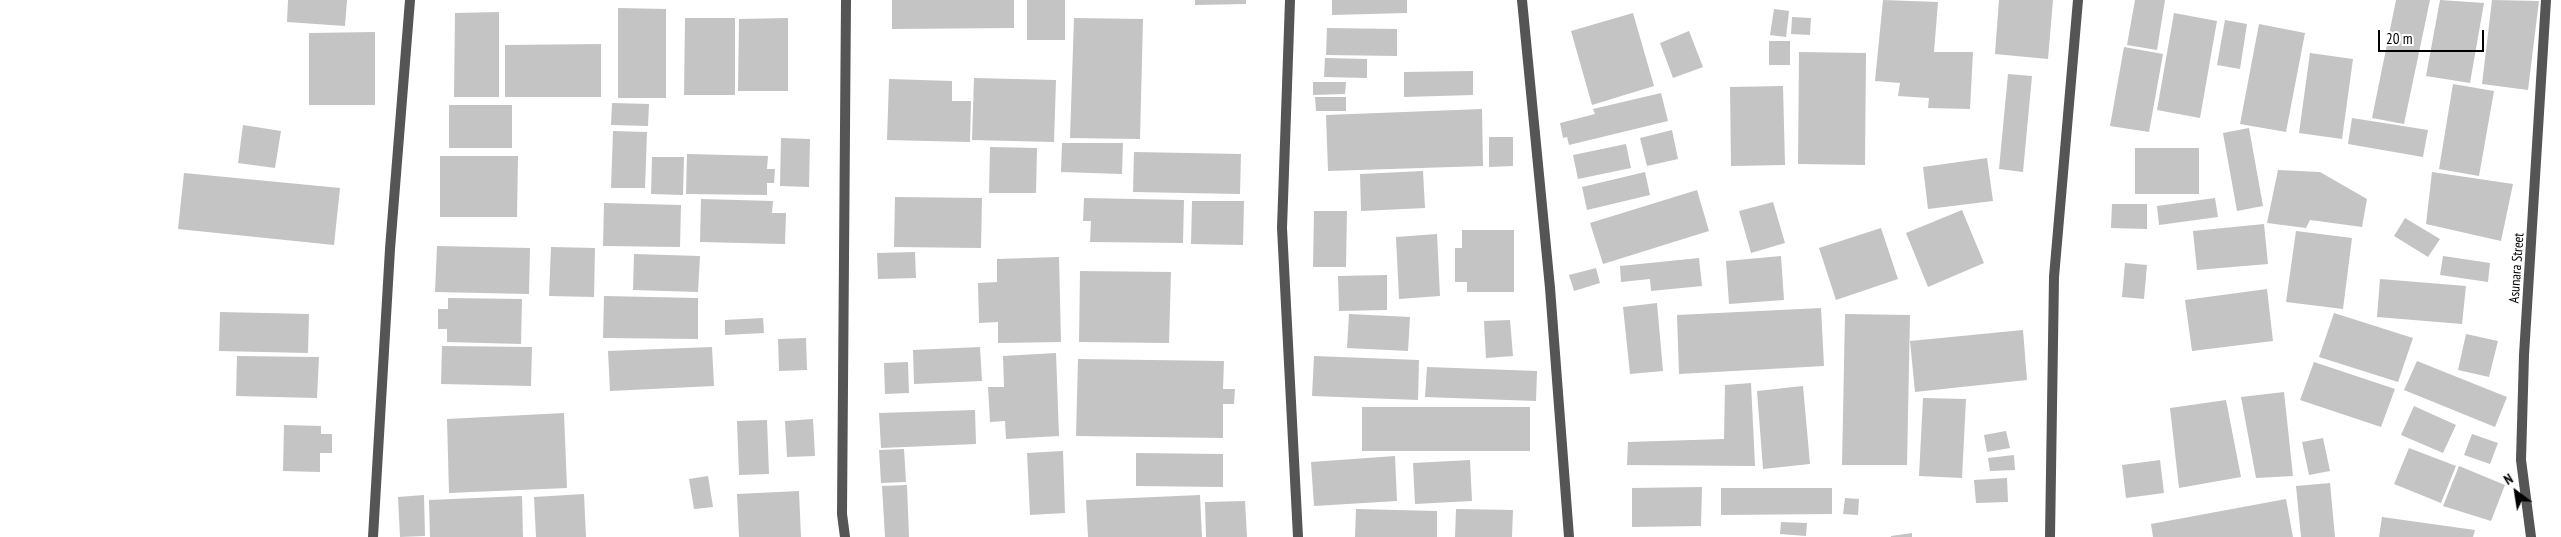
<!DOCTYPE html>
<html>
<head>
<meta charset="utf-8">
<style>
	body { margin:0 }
	#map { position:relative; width:2561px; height:537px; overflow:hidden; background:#fff; font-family:"PT Sans Narrow",sans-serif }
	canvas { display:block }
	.north { position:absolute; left:2491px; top:467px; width:50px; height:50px; -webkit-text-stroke:4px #fff; paint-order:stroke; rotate:329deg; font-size:14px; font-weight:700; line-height:20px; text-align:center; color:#000 }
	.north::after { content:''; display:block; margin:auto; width:18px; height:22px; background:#000; clip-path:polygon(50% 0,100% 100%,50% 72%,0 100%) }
	.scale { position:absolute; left:2378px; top:30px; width:106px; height:22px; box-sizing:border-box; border:2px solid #000; border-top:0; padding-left:6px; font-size:15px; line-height:18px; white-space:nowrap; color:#000; -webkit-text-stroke:4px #fff; paint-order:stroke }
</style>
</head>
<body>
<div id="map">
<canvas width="2561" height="537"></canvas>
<div class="north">N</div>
<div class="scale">20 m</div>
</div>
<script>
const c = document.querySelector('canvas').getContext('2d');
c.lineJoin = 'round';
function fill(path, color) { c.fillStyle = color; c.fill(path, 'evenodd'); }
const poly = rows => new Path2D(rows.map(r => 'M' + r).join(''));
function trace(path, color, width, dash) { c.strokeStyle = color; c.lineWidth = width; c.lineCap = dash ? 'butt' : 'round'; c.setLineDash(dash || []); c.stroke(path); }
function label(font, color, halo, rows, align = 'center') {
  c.font = font + ' "PT Sans Narrow",sans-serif'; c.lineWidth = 5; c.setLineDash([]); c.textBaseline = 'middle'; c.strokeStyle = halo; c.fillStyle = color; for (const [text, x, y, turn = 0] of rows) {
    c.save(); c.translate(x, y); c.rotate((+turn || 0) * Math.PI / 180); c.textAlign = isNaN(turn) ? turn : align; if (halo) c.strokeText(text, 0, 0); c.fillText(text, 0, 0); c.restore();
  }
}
const building = poly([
	[288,0,347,0,345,26,287,22],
	[892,0,1014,0,1014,28,892,29],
	[1027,0,1065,0,1065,40,1027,40],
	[1195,0,1246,0,1246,4,1195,5],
	[1332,0,1407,0,1407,13,1332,15],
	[1883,0,1938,2,1934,52,1973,52,1970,109,1928,108,1929,98,1898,96,1900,83,1875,81],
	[1999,0,2053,0,2048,59,1995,54],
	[2135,0,2165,0,2157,50,2127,45],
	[2396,0,2430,0,2404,124,2372,118],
	[2440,0,2484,3,2470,83,2426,76],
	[2492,0,2539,1,2528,90,2482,84],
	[618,8,666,9,666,98,618,98],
	[1774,9,1789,11,1786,37,1770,35],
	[499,12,499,97,454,97,455,13],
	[1633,13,1654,86,1592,105,1571,31],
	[2174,13,2217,21,2200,118,2157,110],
	[1792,17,1811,18,1810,35,1791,34],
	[685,18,735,18,735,95,684,95],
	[788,18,788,91,738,91,739,19],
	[1074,18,1143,19,1140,139,1070,138],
	[2225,20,2247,24,2240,69,2217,65],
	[2259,24,2305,33,2286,132,2240,124],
	[1327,28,1397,29,1397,56,1326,55],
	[1689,31,1703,67,1673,78,1660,43],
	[375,32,375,105,309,105,309,33],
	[1769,41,1790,41,1790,65,1769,65],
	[601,44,601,97,505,97,505,45],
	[2124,47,2163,54,2149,132,2110,126],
	[1799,52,1866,53,1865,165,1798,164],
	[2310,53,2353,59,2342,139,2299,133],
	[1325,58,1367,59,1367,78,1324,77],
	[1473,71,1473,95,1404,97,1404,72],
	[2008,74,2032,76,2023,172,1999,169],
	[974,78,1056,80,1054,142,972,140],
	[889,79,952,81,952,101,971,101,970,142,887,140],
	[1313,82,1346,82,1345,94,1313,95],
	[2453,84,2494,91,2479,176,2439,169],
	[1783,86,1785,165,1731,166,1730,87],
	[1661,93,1668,121,1569,145,1567,137,1563,138,1560,123,1595,114,1593,109],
	[1315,97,1346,97,1346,111,1316,111],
	[612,103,649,104,648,126,611,125],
	[449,105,512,105,512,148,449,148],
	[1482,109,1483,166,1328,171,1326,115],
	[2352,118,2428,130,2423,157,2348,144],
	[243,125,281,131,275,168,238,163],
	[2249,128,2263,206,2237,211,2223,133],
	[1672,130,1678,159,1647,166,1640,138],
	[613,131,647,132,645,188,611,188],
	[1489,137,1513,137,1513,166,1489,167],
	[781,138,810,139,809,187,780,186],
	[1062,143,1123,143,1122,174,1061,172],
	[1626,144,1631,168,1578,179,1573,155],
	[990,147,1037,148,1036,193,989,193],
	[2135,148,2199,148,2199,194,2135,194],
	[1134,152,1241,154,1240,194,1133,192],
	[687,154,768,156,767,169,775,169,774,183,767,183,767,195,686,194],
	[440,156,518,156,517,217,440,217],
	[652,157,684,157,683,195,651,194],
	[1987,158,1993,201,1928,209,1923,167],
	[2278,170,2320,172,2367,199,2362,227,2310,220,2306,228,2267,223],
	[1423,171,1425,208,1361,211,1360,174],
	[1645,172,1650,195,1587,210,1582,187],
	[2432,172,2513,184,2501,241,2426,224],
	[184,173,340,188,334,245,178,229],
	[1697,190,1709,231,1603,264,1590,223],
	[895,197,982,198,981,248,894,247],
	[1084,198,1184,200,1183,243,1090,242,1091,221,1083,221],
	[2215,198,2218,217,2159,225,2157,206],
	[701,199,773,201,772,213,786,213,785,244,700,242],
	[1192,201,1244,201,1243,245,1191,244],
	[1773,202,1785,243,1751,253,1739,211],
	[604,203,681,205,680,247,603,246],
	[2112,204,2147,204,2147,229,2111,228],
	[1962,210,1984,263,1928,287,1906,233],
	[1314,211,1347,211,1346,267,1313,267],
	[2405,218,2440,239,2428,257,2394,236],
	[2264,224,2268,264,2197,270,2193,231],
	[1881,228,1898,279,1836,300,1819,248],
	[1462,230,1514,230,1514,292,1467,292,1467,282,1455,282,1455,248,1462,248],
	[2296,231,2352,238,2343,309,2286,302],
	[1437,234,1440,296,1399,299,1396,237],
	[437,246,530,248,529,294,435,292],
	[551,247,595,248,594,297,549,296],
	[915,252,916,278,878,279,877,253],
	[634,254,700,256,698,292,633,290],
	[1781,256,1784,300,1729,304,1726,261],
	[2443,256,2490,263,2488,282,2440,275],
	[1059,257,1061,342,998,343,998,322,979,323,978,283,997,282,997,259],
	[1699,258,1702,286,1651,291,1650,279,1621,282,1620,266],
	[2125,263,2147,265,2144,299,2122,297],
	[1596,268,1600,283,1574,291,1569,275],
	[1080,271,1171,272,1169,343,1079,342],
	[1387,275,1387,310,1339,311,1338,276],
	[2380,279,2466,286,2462,324,2377,317],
	[2267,289,2273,341,2192,351,2185,300],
	[604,296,698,298,698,339,603,338],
	[448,298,522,299,521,344,447,342,447,329,438,329,438,309,448,309],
	[1657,303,1663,371,1630,374,1623,307],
	[1821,308,1824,366,1679,374,1677,315],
	[220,312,309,314,308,353,219,351],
	[2334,313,2413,338,2398,382,2319,357],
	[1349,314,1410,317,1408,351,1347,348],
	[1845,314,1910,315,1907,465,1842,465],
	[763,318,764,333,725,335,725,320],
	[1510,320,1513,356,1486,358,1484,321],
	[2023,330,2027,380,1915,392,1910,341],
	[2466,334,2498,341,2489,377,2458,370],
	[806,338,807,370,779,371,778,339],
	[442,346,532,347,531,386,441,384],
	[712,347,714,386,610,391,608,351],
	[980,347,982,381,914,384,913,350],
	[1056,353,1059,436,1006,439,1005,421,990,422,988,387,1004,387,1003,356],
	[237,356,319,357,317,398,236,396],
	[1314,356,1419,360,1418,400,1312,396],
	[1078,359,1224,361,1223,389,1235,389,1234,404,1223,404,1223,438,1076,436],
	[2417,361,2507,397,2495,427,2404,390],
	[908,362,909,393,885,394,884,363],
	[2314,362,2395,389,2381,427,2300,400],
	[1427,367,1537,371,1536,401,1425,397],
	[1751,383,1755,466,1627,465,1628,442,1724,439,1725,385],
	[1803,386,1810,464,1763,469,1757,391],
	[2284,392,2293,476,2256,478,2241,397],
	[1923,398,1966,399,1962,478,1919,476],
	[2226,400,2241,477,2179,488,2170,408],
	[2414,406,2456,425,2443,453,2401,435],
	[1362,407,1530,407,1530,451,1362,451],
	[975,410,976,444,881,448,879,413],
	[564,413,567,488,449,493,447,419],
	[813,419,815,456,787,457,785,421],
	[767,420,769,474,739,475,737,421],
	[284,425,321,426,321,434,332,434,332,453,320,453,320,472,283,471],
	[2006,431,2010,448,1987,452,1984,435],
	[2472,434,2498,443,2490,464,2464,455],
	[2323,438,2330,471,2309,475,2302,442],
	[2409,448,2456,466,2441,503,2394,484],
	[904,449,906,482,881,483,879,450],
	[1063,451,1065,513,1030,515,1027,453],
	[1136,453,1223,454,1223,487,1136,486],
	[2014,455,2015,470,1990,471,1988,458],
	[1395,456,1397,501,1314,506,1311,462],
	[1470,460,1472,501,1415,504,1413,463],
	[2160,460,2164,493,2126,498,2122,465],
	[2459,466,2505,485,2491,521,2443,506],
	[708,476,713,507,694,509,689,479],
	[2007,478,2008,502,1976,503,1974,480],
	[2330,483,2335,537,2301,537,2296,486],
	[907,485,909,537,885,537,882,486],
	[1702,487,1701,526,1632,527,1632,488],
	[1721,488,1832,488,1832,514,1721,515],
	[799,491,801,537,739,537,737,494],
	[584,494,586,537,536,537,534,497],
	[424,495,425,536,400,537,398,497],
	[1200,495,1202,537,1088,537,1086,500],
	[522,496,523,537,430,537,429,500],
	[1845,498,1859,499,1858,515,1843,514],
	[2286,499,2293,537,2153,537,2151,524],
	[1245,501,1247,537,1206,537,1205,502],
	[1356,509,1437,511,1437,537,1355,537],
	[1456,509,1513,510,1512,537,1455,537],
	[2382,517,2475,530,2473,537,2379,537],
	[1781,522,1807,523,1806,536,1780,534],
	[1912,533,1912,537,1891,537,1891,536]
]);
const minor = poly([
	[1290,0,1282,228,1298,537],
	[1522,0,1550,288,1569,537],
	[373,537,390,249,410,0],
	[845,537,842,514,846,0],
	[2050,537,2054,277,2078,0],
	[2531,537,2521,460,2524,355,2546,0]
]);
const streetNames = [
	["Asunara Street",2517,268,-86]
];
fill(building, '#c4c4c4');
trace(minor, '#555', 10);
label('14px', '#000', '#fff', streetNames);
</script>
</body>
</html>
